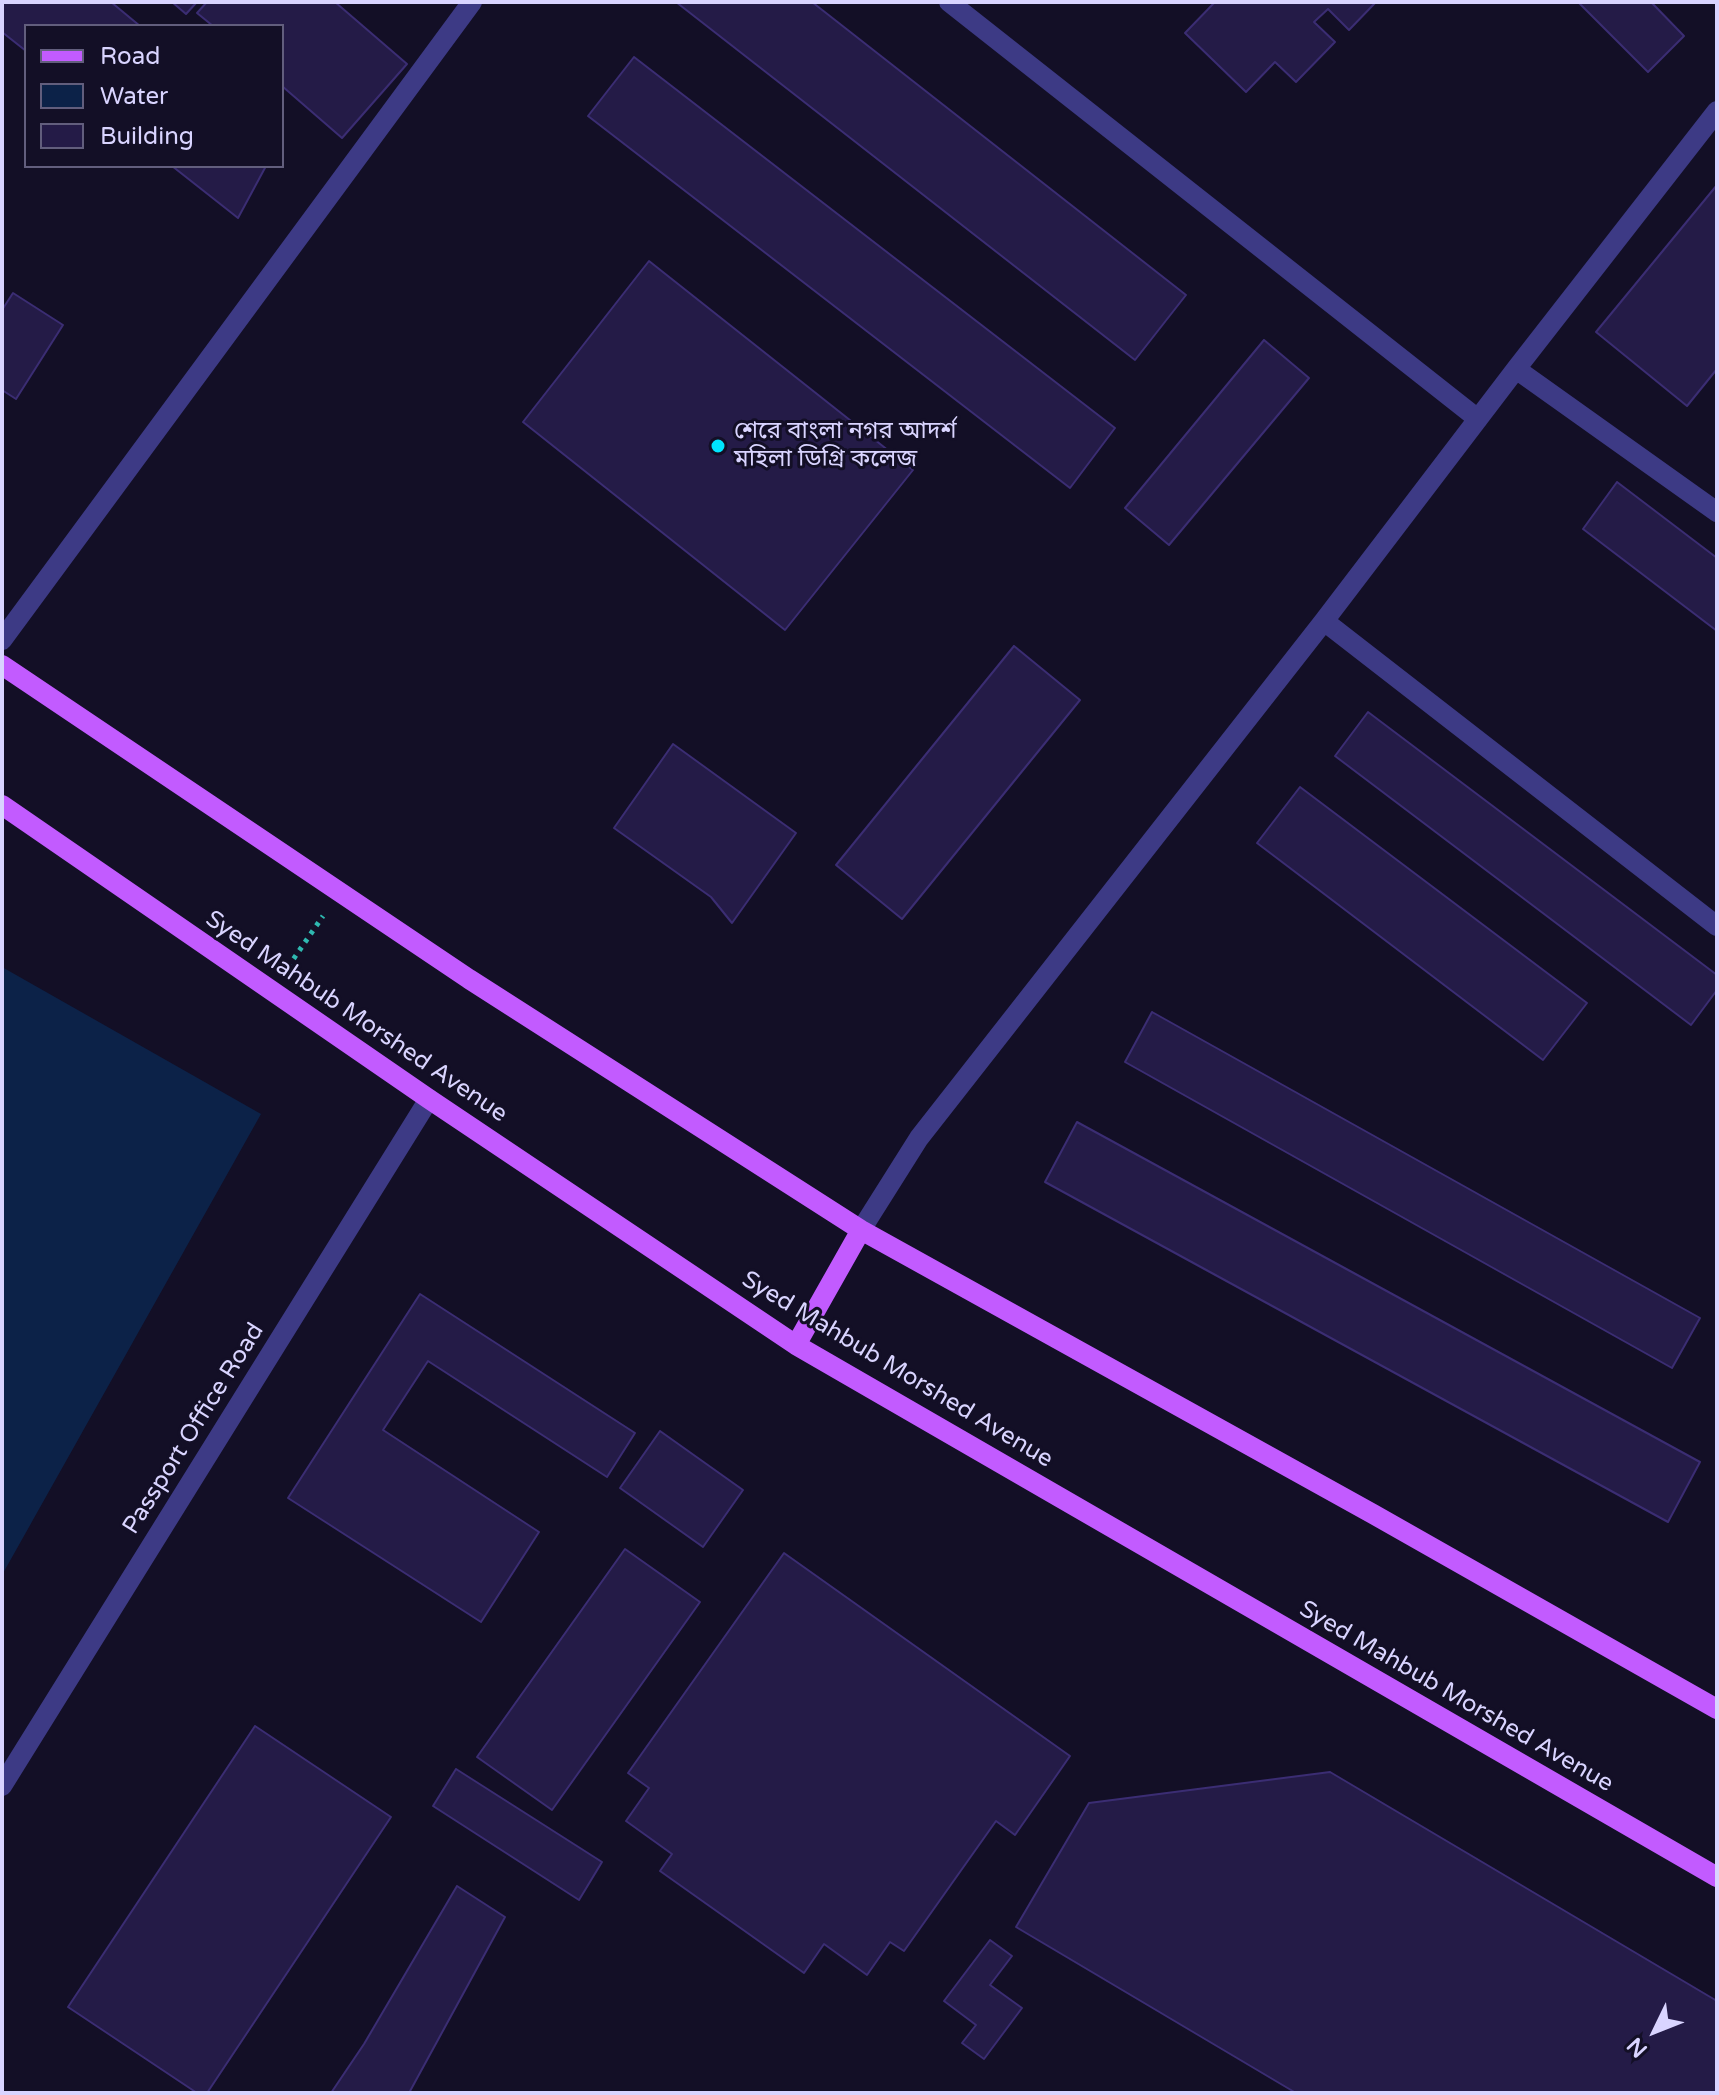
<!DOCTYPE html>
<html>
<head>
<meta charset="utf-8">
<style>
	body { margin:0 }
	#map { position:relative; width:1719px; height:2095px; overflow:hidden; background:#130f26; font-family:"Varela Round",sans-serif }
	canvas { display:block }
	.frame { position:absolute; inset:0; border:4px solid #d9d4ff; pointer-events:none }
	.legend { position:absolute; left:24px; top:24px; width:260px; height:144px; box-sizing:border-box; background:#130f26; border:2px solid #625e7d; margin:0; padding:10px 14px; list-style:none; font-size:24px; color:#d9d4ff }
	.legend li { display:flex; align-items:center; gap:16px; height:40px }
	.legend b { width:40px; border:2px solid #625e7d }
	.north { position:absolute; left:1615px; top:1991px; width:80px; height:80px; -webkit-text-stroke:6px #130f26; paint-order:stroke; rotate:227deg; font-size:22px; font-weight:700; line-height:32px; text-align:center; color:#d9d4ff }
	.north::after { content:''; display:block; margin:auto; width:28px; height:36px; background:#d9d4ff; clip-path:polygon(50% 0,100% 100%,50% 72%,0 100%) }
</style>
</head>
<body>
<div id="map">
<canvas width="1719" height="2095"></canvas>
<div class="frame"></div>
<ul class="legend">
<li><b style="height:10px;background:#c25bff"></b>Road</li>
<li><b style="height:22px;background:#0c2248"></b>Water</li>
<li><b style="height:22px;background:#241b47"></b>Building</li>
</ul>
<div class="north">N</div>
</div>
<script>
const c = document.querySelector('canvas').getContext('2d');
c.lineJoin = 'round';
function fill(path, color) { c.fillStyle = color; c.fill(path, 'evenodd'); }
const poly = rows => new Path2D(rows.map(r => 'M' + r).join(''));
function trace(path, color, width, dash) { c.strokeStyle = color; c.lineWidth = width; c.lineCap = dash ? 'butt' : 'round'; c.setLineDash(dash || []); c.stroke(path); }
function label(font, color, halo, rows, align = 'center') {
  c.font = font + ' "Varela Round","Noto Sans Bengali",sans-serif'; c.lineWidth = 6; c.setLineDash([]); c.textBaseline = 'middle'; c.strokeStyle = halo; c.fillStyle = color; for (const [text, x, y, turn = 0] of rows) {
    c.save(); c.translate(x, y); c.rotate((+turn || 0) * Math.PI / 180); c.textAlign = isNaN(turn) ? turn : align; if (halo) c.strokeText(text, 0, 0); c.fillText(text, 0, 0); c.restore();
  }
}
const water = poly([
	[2,967,261,1114,2,1575]
]);
const building = poly([
	[2,2,111,2,140,26,26,26,26,51,2,32,2,2],
	[172,2,197,2,186,14,172,2],
	[207,2,335,2,407,64,342,138,282,86,282,26,213,26,197,13,207,2],
	[676,2,812,2,1186,295,1135,360,676,2],
	[1215,2,1376,2,1349,30,1328,9,1314,22,1335,42,1296,82,1275,62,1246,92,1185,33,1215,2],
	[1578,2,1651,2,1684,36,1648,72,1578,2],
	[634,57,1115,428,1070,488,588,116,634,57],
	[172,166,266,166,238,218,172,166],
	[1717,185,1717,369,1687,406,1596,332,1717,185],
	[649,261,913,470,785,630,523,422,649,261],
	[13,293,63,325,16,399,2,390,2,310,13,293],
	[1264,340,1309,378,1169,545,1125,508,1264,340],
	[1617,482,1717,558,1717,631,1583,529,1617,482],
	[1014,646,1080,700,902,919,836,865,1014,646],
	[1368,712,1717,975,1717,990,1691,1025,1335,756,1368,712],
	[673,744,796,833,732,923,711,897,614,828,673,744],
	[1300,787,1587,1003,1543,1060,1257,843,1300,787],
	[1152,1012,1700,1318,1672,1368,1125,1062,1152,1012],
	[1077,1122,1700,1462,1668,1522,1045,1182,1077,1122],
	[420,1294,635,1433,607,1477,428,1361,383,1430,539,1532,481,1622,288,1498,420,1294],
	[660,1431,743,1490,703,1547,620,1488,660,1431],
	[625,1549,700,1602,552,1810,477,1757,625,1549],
	[784,1553,1070,1756,1015,1835,996,1821,904,1951,890,1942,867,1975,824,1944,804,1973,660,1871,672,1854,626,1821,649,1788,628,1773,784,1553],
	[255,1726,391,1817,207,2093,197,2093,68,2007,255,1726],
	[456,1769,602,1862,579,1900,433,1806,456,1769],
	[1330,1772,1717,2001,1717,2093,1296,2093,1016,1927,1089,1803,1330,1772],
	[457,1886,505,1917,409,2093,331,2093,364,2044,457,1886],
	[990,1940,1012,1956,990,1985,1022,2008,984,2059,962,2043,976,2025,944,2001,990,1940]
]);
const path = poly([
	[288,967,323,916]
]);
const minor = poly([
	[949,2,1478,419],
	[1516,369,1717,512],
	[1324,621,1717,926],
	[2,640,472,2],
	[861,1230,919,1138,1324,621,1516,369,1717,111],
	[2,1786,429,1099]
]);
const major = poly([
	[2,665,469,979,861,1230,1373,1514,1717,1709],
	[2,805,429,1099,796,1345,1717,1877],
	[796,1345,861,1230]
]);
const markers = [
	[718,446,8,"#00e5ff"]
];
const poiNames = [
	["শেরে বাংলা নগর আদর্শ",734,432],
	["মহিলা ডিগ্রি কলেজ",734,460]
];
const streetNames = [
	["Syed Mahbub Morshed Avenue",356,1017,34],
	["Syed Mahbub Morshed Avenue",897,1370,31],
	["Passport Office Road",194,1429,-58],
	["Syed Mahbub Morshed Avenue",1456,1697,30]
];
fill(water, '#0c2248');
fill(building, '#241b47');
trace(building, '#3b2d73', 2);
trace(path, '#2fb8b0', 5, [4, 6]);
trace(minor, '#3d3a85', 20);
trace(major, '#c25bff', 20);
for (const [x, y, r, color] of markers) { const dot = new Path2D(); dot.arc(x, y, r, 0, 2 * Math.PI); c.fillStyle = color; c.fill(dot); trace(dot, '#130f26', 3); }
label('24px', '#d9d4ff', '#130f26', poiNames, 'left');
label('24px', '#d9d4ff', '#130f26', streetNames);
</script>
</body>
</html>
